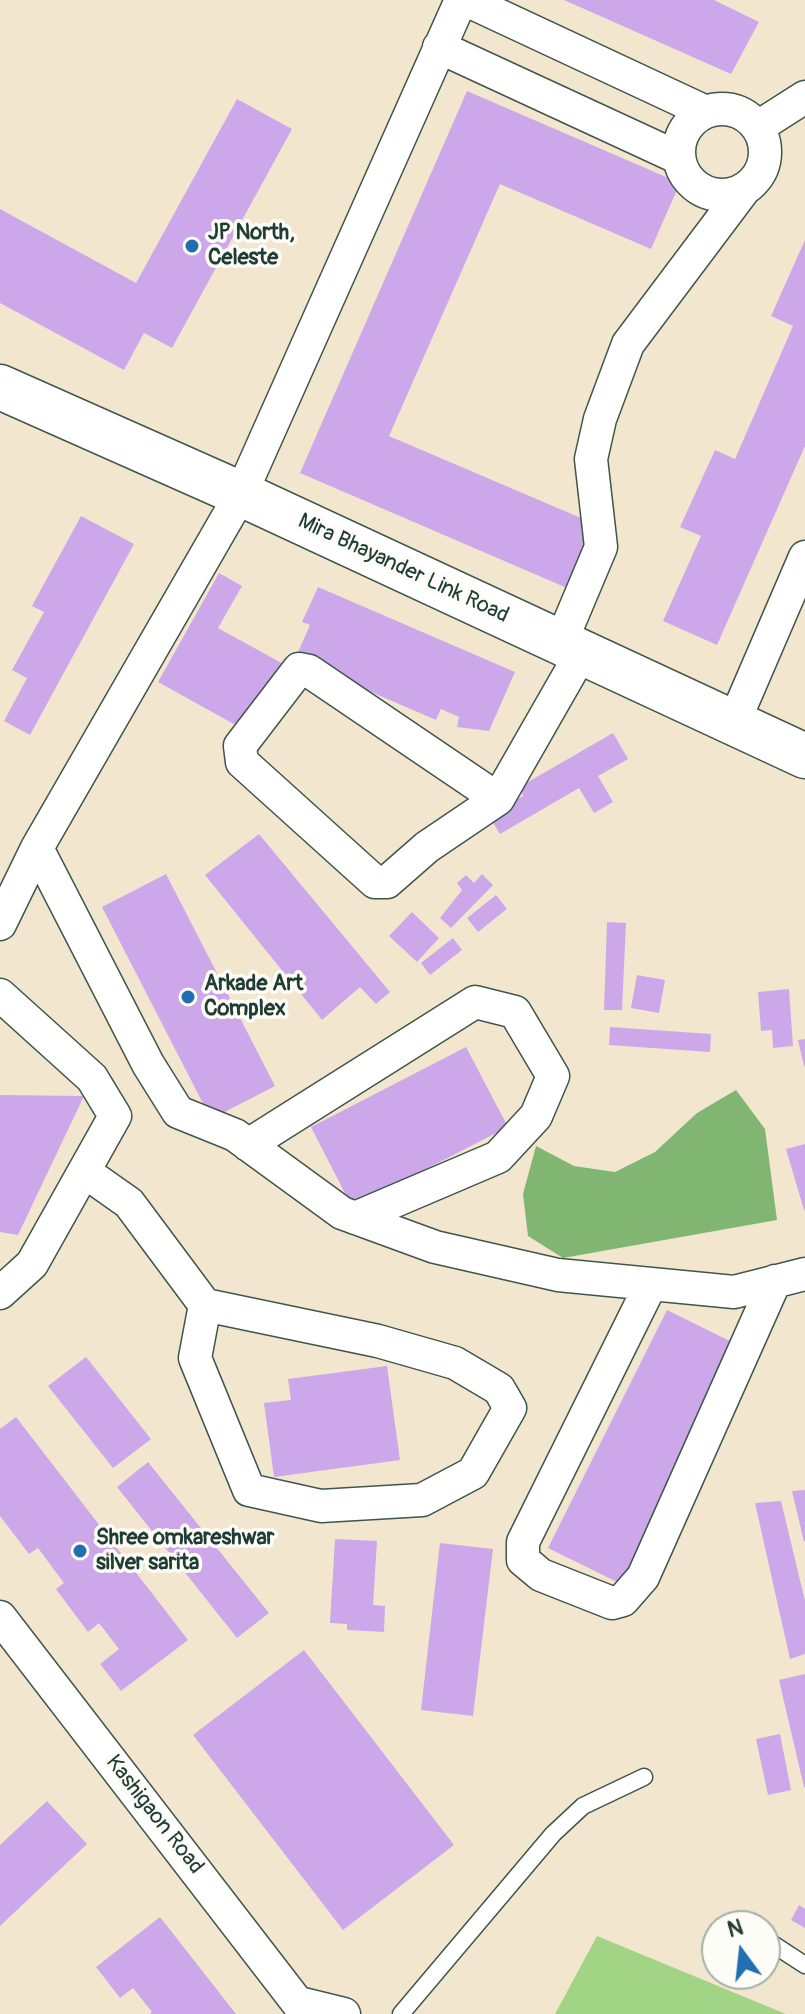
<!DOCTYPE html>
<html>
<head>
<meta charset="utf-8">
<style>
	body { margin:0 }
	#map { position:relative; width:805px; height:2014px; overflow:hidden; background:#f2e7ce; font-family:Pangolin,sans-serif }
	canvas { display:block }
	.north { position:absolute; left:701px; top:1910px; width:80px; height:80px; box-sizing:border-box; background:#fdfcf7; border:2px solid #a4b0a9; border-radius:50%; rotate:345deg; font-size:22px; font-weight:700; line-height:32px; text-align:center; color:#1f3d34 }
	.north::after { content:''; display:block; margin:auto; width:28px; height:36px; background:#1f6fb2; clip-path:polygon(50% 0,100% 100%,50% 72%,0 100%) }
</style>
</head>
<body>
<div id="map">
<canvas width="805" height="2014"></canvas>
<div class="north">N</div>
</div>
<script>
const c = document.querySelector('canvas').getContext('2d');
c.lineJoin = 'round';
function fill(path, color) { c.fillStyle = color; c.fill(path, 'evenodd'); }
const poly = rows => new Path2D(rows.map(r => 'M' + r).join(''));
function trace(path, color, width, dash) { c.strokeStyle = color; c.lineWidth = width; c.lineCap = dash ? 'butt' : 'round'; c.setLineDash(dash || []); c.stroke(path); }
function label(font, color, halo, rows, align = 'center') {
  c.font = font + ' Pangolin,sans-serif'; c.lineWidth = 7; c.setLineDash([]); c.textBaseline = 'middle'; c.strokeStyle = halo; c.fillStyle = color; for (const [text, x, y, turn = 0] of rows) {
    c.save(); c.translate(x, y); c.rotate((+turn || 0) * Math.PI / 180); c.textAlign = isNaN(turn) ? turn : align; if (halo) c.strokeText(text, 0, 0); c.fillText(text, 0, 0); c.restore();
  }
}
const green = poly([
	[597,1936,786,2014,555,2014]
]);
const forest = poly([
	[736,1090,765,1129,777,1220,563,1258,528,1236,523,1194,536,1146,574,1166,615,1172,655,1152,697,1113]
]);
const building = poly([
	[564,0,714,0,759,22,731,74],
	[467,91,680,183,651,249,500,184,389,436,595,524,567,588,300,473],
	[237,99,292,129,172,348,144,333,124,370,0,303,0,209,136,283],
	[805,240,805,446,717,645,663,621,701,536,680,527,715,450,735,459,793,326,771,316],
	[81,516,134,544,30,735,4,721,27,678,12,670,44,612,32,606],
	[219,573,242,586,218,628,287,666,250,733,158,682],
	[318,587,515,672,489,731,457,727,459,717,441,709,436,720,295,659,310,625,302,622],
	[613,733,628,759,598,776,613,802,594,813,579,788,500,834,489,816,523,796,521,786],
	[259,834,390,992,376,1004,360,987,322,1020,205,875],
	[166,874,275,1086,211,1119,102,907],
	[482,874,493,885,451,928,440,918,462,890,457,883,466,875,474,883],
	[496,895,507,909,478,932,467,918],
	[412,912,439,938,417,962,389,936],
	[607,922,626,923,622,1010,604,1010],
	[453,938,462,950,430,975,421,963],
	[637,975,665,980,659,1013,631,1008],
	[789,989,793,1046,773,1048,772,1030,761,1031,758,992],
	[610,1027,711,1034,710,1052,609,1045],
	[805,1039,805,1066,804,1066,798,1040],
	[466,1047,508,1127,352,1207,311,1127],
	[0,1095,84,1096,18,1235,0,1232],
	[805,1144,805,1210,804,1210,786,1149],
	[667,1310,742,1347,623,1585,548,1548],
	[86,1357,151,1439,113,1468,48,1386],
	[387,1366,400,1460,274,1477,264,1403,291,1400,288,1379],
	[16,1417,188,1640,121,1691,100,1664,119,1649,99,1623,88,1632,56,1589,64,1583,38,1548,29,1554,0,1516,0,1429],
	[148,1462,269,1613,237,1638,117,1487],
	[805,1490,805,1541,804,1542,792,1491],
	[781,1501,805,1601,805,1654,790,1659,755,1503],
	[335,1539,377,1541,373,1605,385,1606,384,1632,347,1630,347,1624,330,1623],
	[440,1543,493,1549,473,1716,421,1710],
	[304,1650,454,1845,343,1930,193,1735],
	[805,1674,805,1787,804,1787,779,1680],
	[780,1734,791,1790,768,1795,756,1739],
	[47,1801,87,1844,0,1926,0,1845],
	[799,1905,805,1909,805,1928,791,1920],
	[160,1917,236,2014,150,2014,152,2012,133,1988,120,1998,96,1967]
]);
const lane = poly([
	[765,1939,805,1965],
	[401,2014,553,1834,583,1806,644,1777]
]);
const street = poly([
	[466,0,706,112],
	[439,47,679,158],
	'679 152a43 43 0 1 1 86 0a43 43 0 1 1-86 0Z',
	[758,127,805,97],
	[561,642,601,547,591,459,600,419,628,344,743,191],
	[734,722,805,557],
	[498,799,309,671,299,669,240,746,242,762,375,882,387,882,427,847,498,799,582,652],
	[37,848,148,1064,178,1112,235,1135,342,1213,435,1247,558,1275,734,1292,805,1274],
	[0,924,37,848,241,494,461,0],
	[0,995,92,1078,115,1116,32,1264,0,1293],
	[248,1145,475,1002,515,1012,553,1076,536,1116,498,1157,355,1218],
	[85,1172,129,1203,205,1305,378,1341,455,1363,499,1389,510,1408,473,1473,422,1500,321,1506,249,1490,195,1358,205,1305],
	[650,1286,523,1542,523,1560,541,1575,612,1603,623,1600,643,1577,775,1281],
	[0,1617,306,2014],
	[299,2003,344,2014]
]);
const secondary = poly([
	[0,387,241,494,805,756]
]);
const markers = [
	[192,246,8,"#1f6fb2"],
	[188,997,8,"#1f6fb2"],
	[80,1551,8,"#1f6fb2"]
];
const poiNames = [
	["JP North,",208,233],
	["Celeste",208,258],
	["Arkade Art",204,984],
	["Complex",204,1009],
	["Shree omkareshwar",96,1538],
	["silver sarita",96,1563]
];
const streetNames = [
	["Mira Bhayander Link Road",403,569,25],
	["Kashigaon Road",154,1815,52]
];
fill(green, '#a1d484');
fill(forest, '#80b672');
fill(building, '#cca8ea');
trace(lane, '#3f564b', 19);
trace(street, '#3f564b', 35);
trace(secondary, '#3f564b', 47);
trace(lane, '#fff', 16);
trace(street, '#fff', 32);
trace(secondary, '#fff', 44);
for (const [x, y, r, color] of markers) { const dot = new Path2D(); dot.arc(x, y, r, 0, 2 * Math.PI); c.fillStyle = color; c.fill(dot); trace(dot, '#fdfcf7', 3); }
label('bold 22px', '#1f3d34', '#fdfcf7', poiNames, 'left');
label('22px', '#1f3d34', '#fdfcf7', streetNames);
</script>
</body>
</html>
